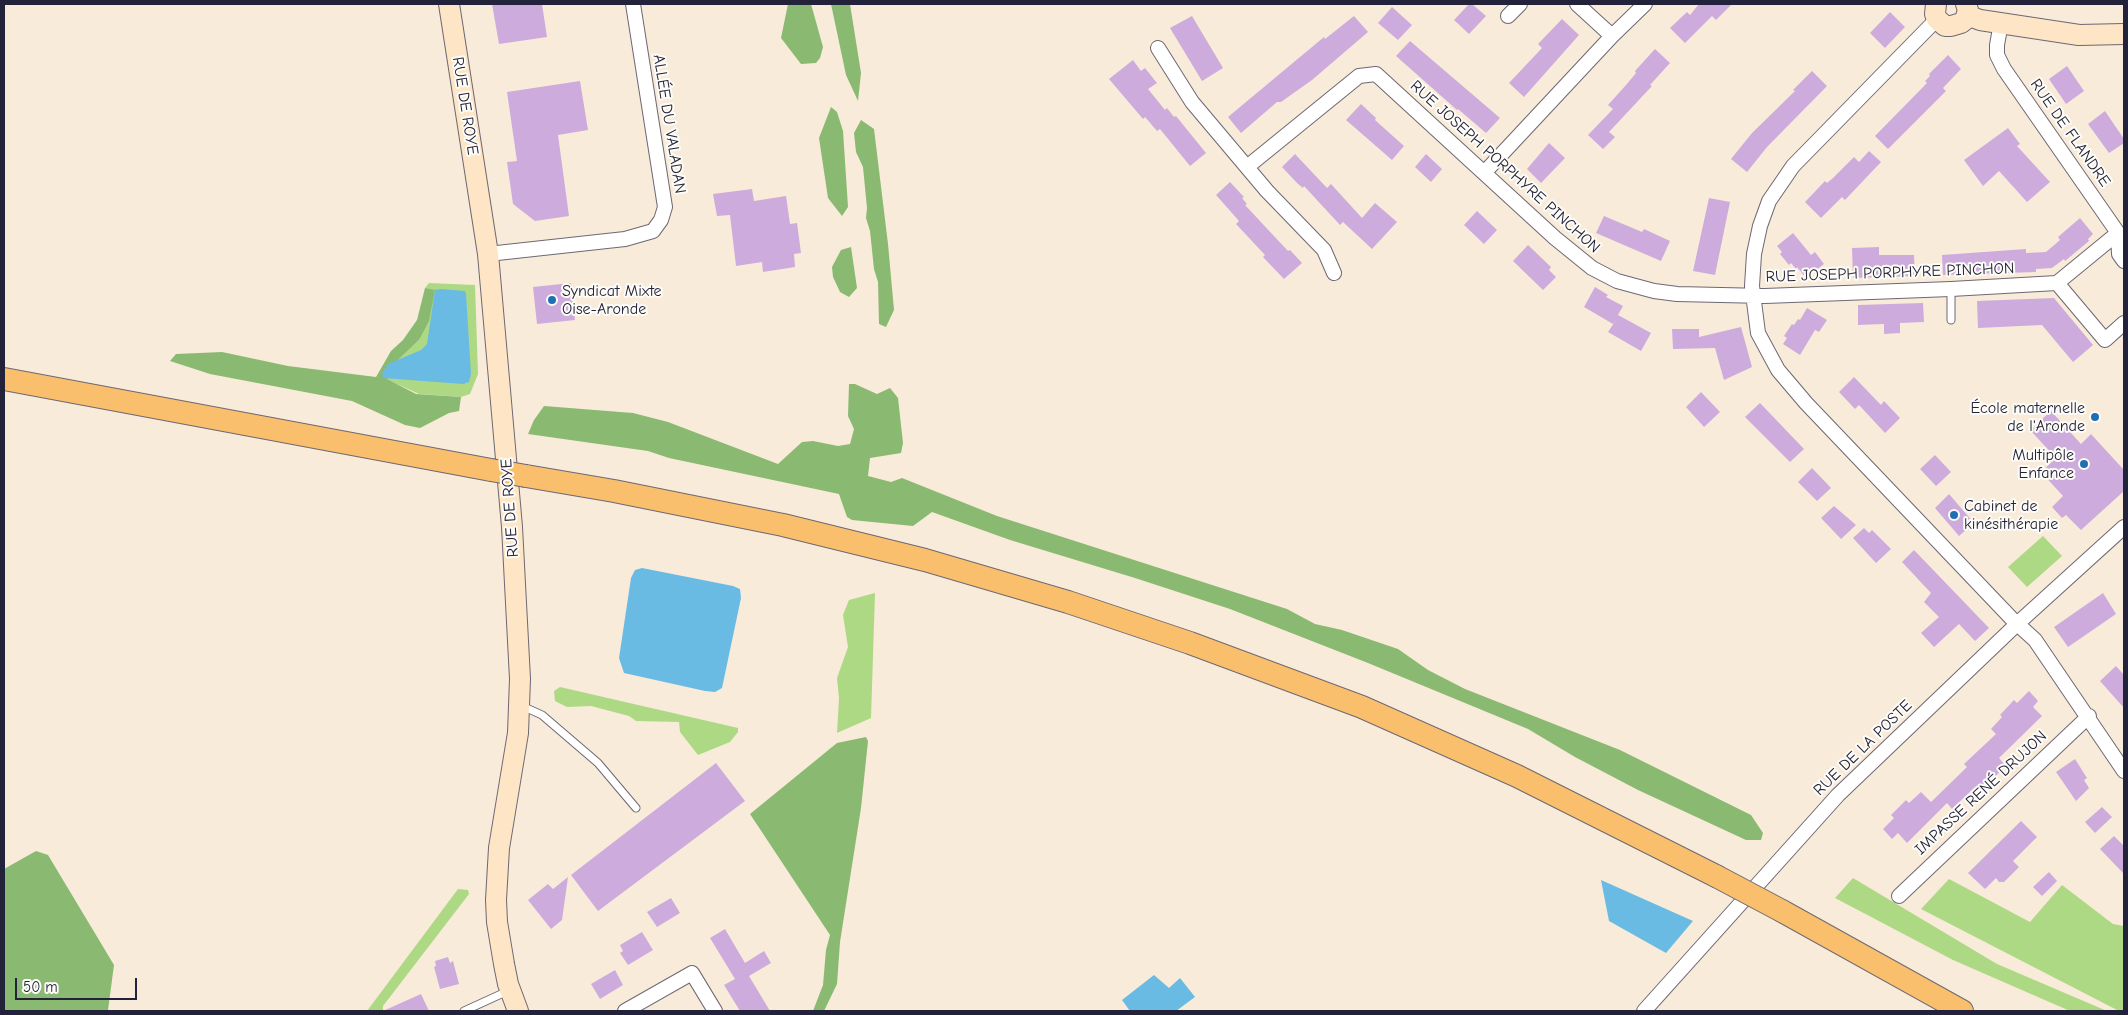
<!DOCTYPE html>
<html>
<head>
<meta charset="utf-8">
<style>
	body { margin:0 }
	#map { position:relative; width:2128px; height:1015px; overflow:hidden; background:#f8ebd9; font-family:"Comic Neue",sans-serif }
	canvas { display:block }
	.frame { position:absolute; inset:0; border:5px solid #22223b; pointer-events:none }
	.scale { position:absolute; left:15px; top:978px; width:122px; height:22px; box-sizing:border-box; border:2px solid #22223b; border-top:0; padding-left:6px; font-size:15px; line-height:18px; white-space:nowrap; color:#22223b; -webkit-text-stroke:4px #fdfcf7; paint-order:stroke }
</style>
</head>
<body>
<div id="map">
<canvas width="2128" height="1015"></canvas>
<div class="frame"></div>
<div class="scale">50 m</div>
</div>
<script>
const c = document.querySelector('canvas').getContext('2d');
c.lineJoin = 'round';
function fill(path, color) { c.fillStyle = color; c.fill(path, 'evenodd'); }
const poly = rows => new Path2D(rows.map(r => 'M' + r).join(''));
function trace(path, color, width, dash) { c.strokeStyle = color; c.lineWidth = width; c.lineCap = dash ? 'butt' : 'round'; c.setLineDash(dash || []); c.stroke(path); }
function label(font, color, halo, rows, align = 'center') {
  c.font = font + ' "Comic Neue",sans-serif'; c.lineWidth = 4; c.setLineDash([]); c.textBaseline = 'middle'; c.strokeStyle = halo; c.fillStyle = color; for (const [text, x, y, turn = 0] of rows) {
    c.save(); c.translate(x, y); c.rotate((+turn || 0) * Math.PI / 180); c.textAlign = isNaN(turn) ? turn : align; if (halo) c.strokeText(text, 0, 0); c.fillText(text, 0, 0); c.restore();
  }
}
const green = poly([
	[429,283,475,285,478,374,470,394,461,397,419,394,386,379,399,359,419,340,435,291,425,288],
	[2043,536,2062,556,2027,587,2008,567],
	[875,593,871,718,837,733,839,698,837,678,848,647,843,615,849,600],
	[560,687,738,728,738,732,730,742,698,755,680,732,679,722,636,721,629,716,591,706,567,707,555,701,554,691],
	[1853,878,1997,964,2107,1011,2070,1011,1953,960,1835,898],
	[1949,879,2030,922,2062,885,2113,924,2124,926,2124,1011,2119,1011,1921,909],
	[458,889,468,890,469,894,383,1006,383,1011,367,1011]
]);
const forest = poly([
	[788,4,811,4,823,47,820,58,816,63,801,64,781,38],
	[831,4,850,4,861,73,858,101,846,75],
	[831,107,837,112,843,131,848,207,842,216,828,198,819,138],
	[861,120,874,129,888,244,894,310,886,327,879,324,878,282,874,269,870,231,866,218,867,208,863,167,856,152,854,133],
	[851,247,857,288,849,297,840,292,833,277,832,267,841,250],
	[425,288,435,290,429,321,419,340,399,359,387,379,416,394,461,397,459,411,449,413,420,428,405,425,352,401,210,374,170,361,176,354,222,352,288,366,376,377,391,351,403,340,417,320],
	[849,384,855,384,877,394,890,388,898,398,903,443,901,453,870,458,868,476,891,482,902,478,997,516,1287,609,1315,624,1342,630,1398,649,1428,670,1465,689,1620,750,1751,815,1763,833,1761,840,1746,840,1638,790,1575,757,1528,729,1368,663,1230,609,1135,578,1010,540,932,512,913,526,852,520,847,517,839,494,669,458,648,451,528,434,534,420,544,406,633,413,668,422,778,464,802,442,813,441,838,446,850,444,854,429,848,416],
	[866,737,868,741,861,808,840,942,837,984,824,1011,813,1011,823,985,826,950,830,935,750,814,837,743],
	[36,851,48,855,114,965,108,1010,106,1011,4,1011,4,869]
]);
const water = poly([
	[441,289,465,291,466,294,471,374,469,382,463,384,383,378,382,374,388,364,421,350,427,344,435,290],
	[642,568,733,586,740,589,741,598,722,688,715,692,705,691,624,673,619,658,631,578,635,570],
	[1601,880,1693,921,1666,953,1609,921],
	[1154,975,1169,988,1180,978,1195,997,1176,1011,1130,1011,1122,1000]
]);
const building = poly([
	[492,4,542,4,547,37,499,44],
	[1469,4,1472,4,1486,16,1469,34,1454,20],
	[1699,4,1732,4,1716,20,1712,16,1685,43,1670,28,1687,12,1690,15],
	[1392,7,1412,25,1398,40,1378,23],
	[1890,12,1905,27,1885,48,1870,33],
	[1192,16,1223,68,1202,81,1170,28],
	[1354,16,1368,32,1312,80,1281,102,1277,102,1241,133,1228,117,1324,37,1325,39],
	[1562,19,1579,35,1524,97,1509,83,1542,48,1538,44],
	[1410,41,1500,118,1486,133,1458,109,1457,110,1396,56],
	[1655,49,1670,63,1650,85,1652,86,1609,132,1615,137,1603,149,1588,135,1613,109,1608,105,1626,85,1636,73,1635,71],
	[1948,55,1961,69,1943,88,1946,91,1888,149,1875,136,1927,83,1925,81,1930,76,1929,74],
	[1133,60,1141,71,1145,68,1157,83,1148,89,1165,110,1167,108,1174,117,1176,116,1206,153,1190,166,1160,129,1157,131,1145,117,1143,119,1109,79],
	[2067,66,2084,91,2066,104,2049,79],
	[1812,71,1827,86,1767,147,1747,172,1731,159,1752,133,1795,91,1793,90],
	[580,81,588,130,558,135,569,216,535,221,513,204,507,162,517,161,507,92],
	[1361,104,1376,118,1375,120,1404,146,1392,160,1346,120],
	[2105,111,2124,139,2124,143,2109,153,2088,124],
	[2008,128,2020,144,2017,146,2050,182,2027,202,1999,171,1983,186,1964,160],
	[1549,143,1565,158,1541,183,1527,169],
	[1869,151,1881,162,1845,200,1842,197,1821,218,1805,202,1825,181,1827,183,1833,178,1854,157,1859,162],
	[1295,154,1327,188,1331,184,1362,218,1375,203,1397,222,1372,249,1343,222,1340,225,1304,186,1303,188,1297,183,1282,167],
	[1426,154,1442,169,1431,182,1415,167],
	[1230,182,1244,197,1242,198,1247,204,1245,205,1288,251,1290,250,1302,263,1284,279,1263,257,1265,255,1236,224,1239,221,1216,195],
	[752,189,754,201,786,196,790,224,797,223,801,253,794,254,795,267,763,272,762,262,736,266,730,215,717,216,713,194],
	[1709,198,1730,202,1715,275,1693,271],
	[1477,211,1497,230,1484,244,1464,225],
	[1604,216,1642,232,1644,229,1670,241,1661,261,1596,233],
	[2080,218,2093,234,2088,239,2089,241,2065,261,2064,259,2052,268,2036,269,2036,272,1943,275,1942,255,2026,249,2026,253,2046,252,2060,240,2058,237],
	[1793,233,1811,255,1815,252,1824,264,1806,278,1797,267,1796,269,1791,263,1789,265,1780,254,1782,252,1777,246],
	[1528,245,1551,267,1549,270,1556,277,1543,290,1513,261],
	[1879,247,1879,255,1914,255,1915,276,1853,278,1852,248],
	[571,283,575,320,537,324,533,287],
	[1595,287,1608,295,1606,297,1623,306,1618,315,1651,333,1641,351,1608,332,1616,320,1613,324,1584,307],
	[2054,298,2093,345,2073,362,2042,325,1978,328,1977,301],
	[1923,303,1924,322,1900,323,1900,333,1884,334,1884,324,1858,325,1858,305],
	[1807,308,1827,320,1819,332,1815,330,1800,355,1783,344,1787,338,1784,336,1792,324,1794,325,1798,319,1800,320],
	[1741,327,1752,367,1724,380,1715,348,1673,349,1672,329,1699,329,1699,337],
	[1854,377,1881,405,1884,401,1900,418,1885,433,1859,405,1855,409,1839,392],
	[1701,392,1720,412,1704,427,1686,407],
	[1760,403,1804,449,1790,462,1745,417],
	[2051,411,2081,444,2091,434,2124,470,2124,491,2081,530,2066,515,2062,518,2052,507,2063,496,2041,472,2056,458,2030,430],
	[1935,455,1951,472,1936,486,1920,469],
	[1812,468,1831,488,1817,501,1798,482],
	[1949,494,1974,523,1959,536,1935,508],
	[1834,506,1856,525,1841,539,1821,518],
	[1864,528,1869,533,1872,530,1891,549,1876,563,1853,538],
	[1914,550,1989,628,1975,641,1959,624,1934,647,1921,633,1939,617,1924,602,1931,593,1902,562],
	[2103,593,2116,614,2068,647,2054,627],
	[2116,666,2124,675,2124,708,2100,681],
	[2029,691,2038,701,2033,707,2042,716,1999,758,2006,766,1979,792,1975,787,1952,809,1947,803,1907,843,1898,833,1892,839,1883,829,1894,818,1891,815,1906,800,1909,803,1921,792,1931,802,1967,767,1964,764,1996,734,1991,729,2002,717,2000,715,2014,700,2017,703],
	[2075,759,2087,778,2084,780,2089,788,2076,801,2056,772],
	[716,763,745,801,598,911,571,875],
	[2102,807,2112,817,2095,833,2085,822],
	[2021,821,2037,837,2013,861,2019,867,2004,882,1999,882,1996,878,1985,889,1968,873],
	[2114,836,2124,846,2124,874,2100,849],
	[2049,872,2057,881,2042,896,2033,887],
	[568,877,562,920,551,929,528,900,548,884,553,889],
	[671,898,680,913,657,927,647,912],
	[725,929,745,963,764,951,771,963,749,976,770,1011,740,1011,724,985,735,979,710,938],
	[642,932,653,950,628,965,620,953,623,951,620,945],
	[448,957,450,963,453,961,459,984,440,989,434,967,436,966,435,961],
	[615,970,623,985,600,999,591,984],
	[421,994,429,1011,383,1011]
]);
const lane = poly([
	[1951,289,1951,320],
	[522,706,542,715,598,763,636,808],
	[464,1011,510,990]
]);
const street = poly([
	[1577,4,1612,36],
	[1508,16,1520,4],
	[1937,19,1793,166,1769,201,1760,226,1754,254,1752,286,1758,333,1778,370,1806,403,2013,620,2035,640,2124,771],
	[2001,23,1997,45,1997,55,2004,69,2118,233,2119,254,2124,261],
	[1158,48,1192,102,1267,191,1324,250,1334,273],
	[1247,167,1359,76,1376,74,1555,238,1592,268,1617,281,1654,291,1677,294,1765,296,1951,289,2057,283,2118,233],
	[1484,173,1612,36,1645,4],
	[488,254,625,239,653,231,661,220,665,207,633,4],
	[2057,283,2105,340,2124,323],
	[1899,896,2089,716],
	[625,1011,692,973,715,1011],
	[1644,1011,1838,795,2017,624,2124,527]
]);
const secondary = poly([
	[449,4,488,254,512,527,520,679,518,733,499,848,496,900,497,922,504,964,508,984,518,1011],
	[1936,4,1935,14,1937,19,1945,26,1951,26,1961,23,1965,20,1968,10,1966,4],
	[1967,15,1980,20,2079,35,2124,34]
]);
const primary = poly([
	[4,379,491,470],
	[526,476,614,491,783,525,925,560,1068,602,1190,643,1362,707,1517,776,1716,876],
	[1782,911,1962,1011]
]);
const primaryBridge = poly([
	[491,470,526,476],
	[1716,876,1782,911]
]);
const markers = [
	[552,300,5,"#1f6fb2"],
	[2095,417,5,"#1f6fb2"],
	[2084,464,5,"#1f6fb2"],
	[1954,515,5,"#1f6fb2"]
];
const streetNames = [
	["RUE DE ROYE",465,106,81],
	["ALLÉE DU VALADAN",669,124,81],
	["RUE DE FLANDRE",2070,133,55],
	["RUE JOSEPH PORPHYRE PINCHON",1505,167,42],
	["RUE JOSEPH PORPHYRE PINCHON",1890,273,-2],
	["RUE DE ROYE",510,508,-94],
	["RUE DE LA POSTE",1863,748,-44],
	["IMPASSE RENÉ DRUJON",1981,793,-43]
];
const poiNames = [
	["Syndicat Mixte",562,291],
	["Oise-Aronde",562,309],
	["École maternelle",2085,408,"right"],
	["de l'Aronde",2085,426,"right"],
	["Multipôle",2074,455,"right"],
	["Enfance",2074,473,"right"],
	["Cabinet de",1964,506],
	["kinésithérapie",1964,524]
];
fill(green, '#add985');
fill(forest, '#8ab972');
fill(water, '#69bbe4');
fill(building, '#cdacdd');
trace(lane, '#6d6872', 9);
trace(street, '#6d6872', 16);
trace(secondary, '#6d6872', 22);
trace(primary, '#6d6872', 24);
trace(lane, '#fff', 7);
trace(street, '#fff', 14);
trace(secondary, '#fde5c5', 20);
trace(primary, '#f9bf6d', 22);
trace(primaryBridge, '#6d6872', 24, []);
trace(primaryBridge, '#f9bf6d', 22);
for (const [x, y, r, color] of markers) { const dot = new Path2D(); dot.arc(x, y, r, 0, 2 * Math.PI); c.fillStyle = color; c.fill(dot); trace(dot, '#fdfcf7', 2); }
label('16px', '#22223b', '#fdfcf7', streetNames);
label('16px', '#22223b', '#fdfcf7', poiNames, 'left');
</script>
</body>
</html>
